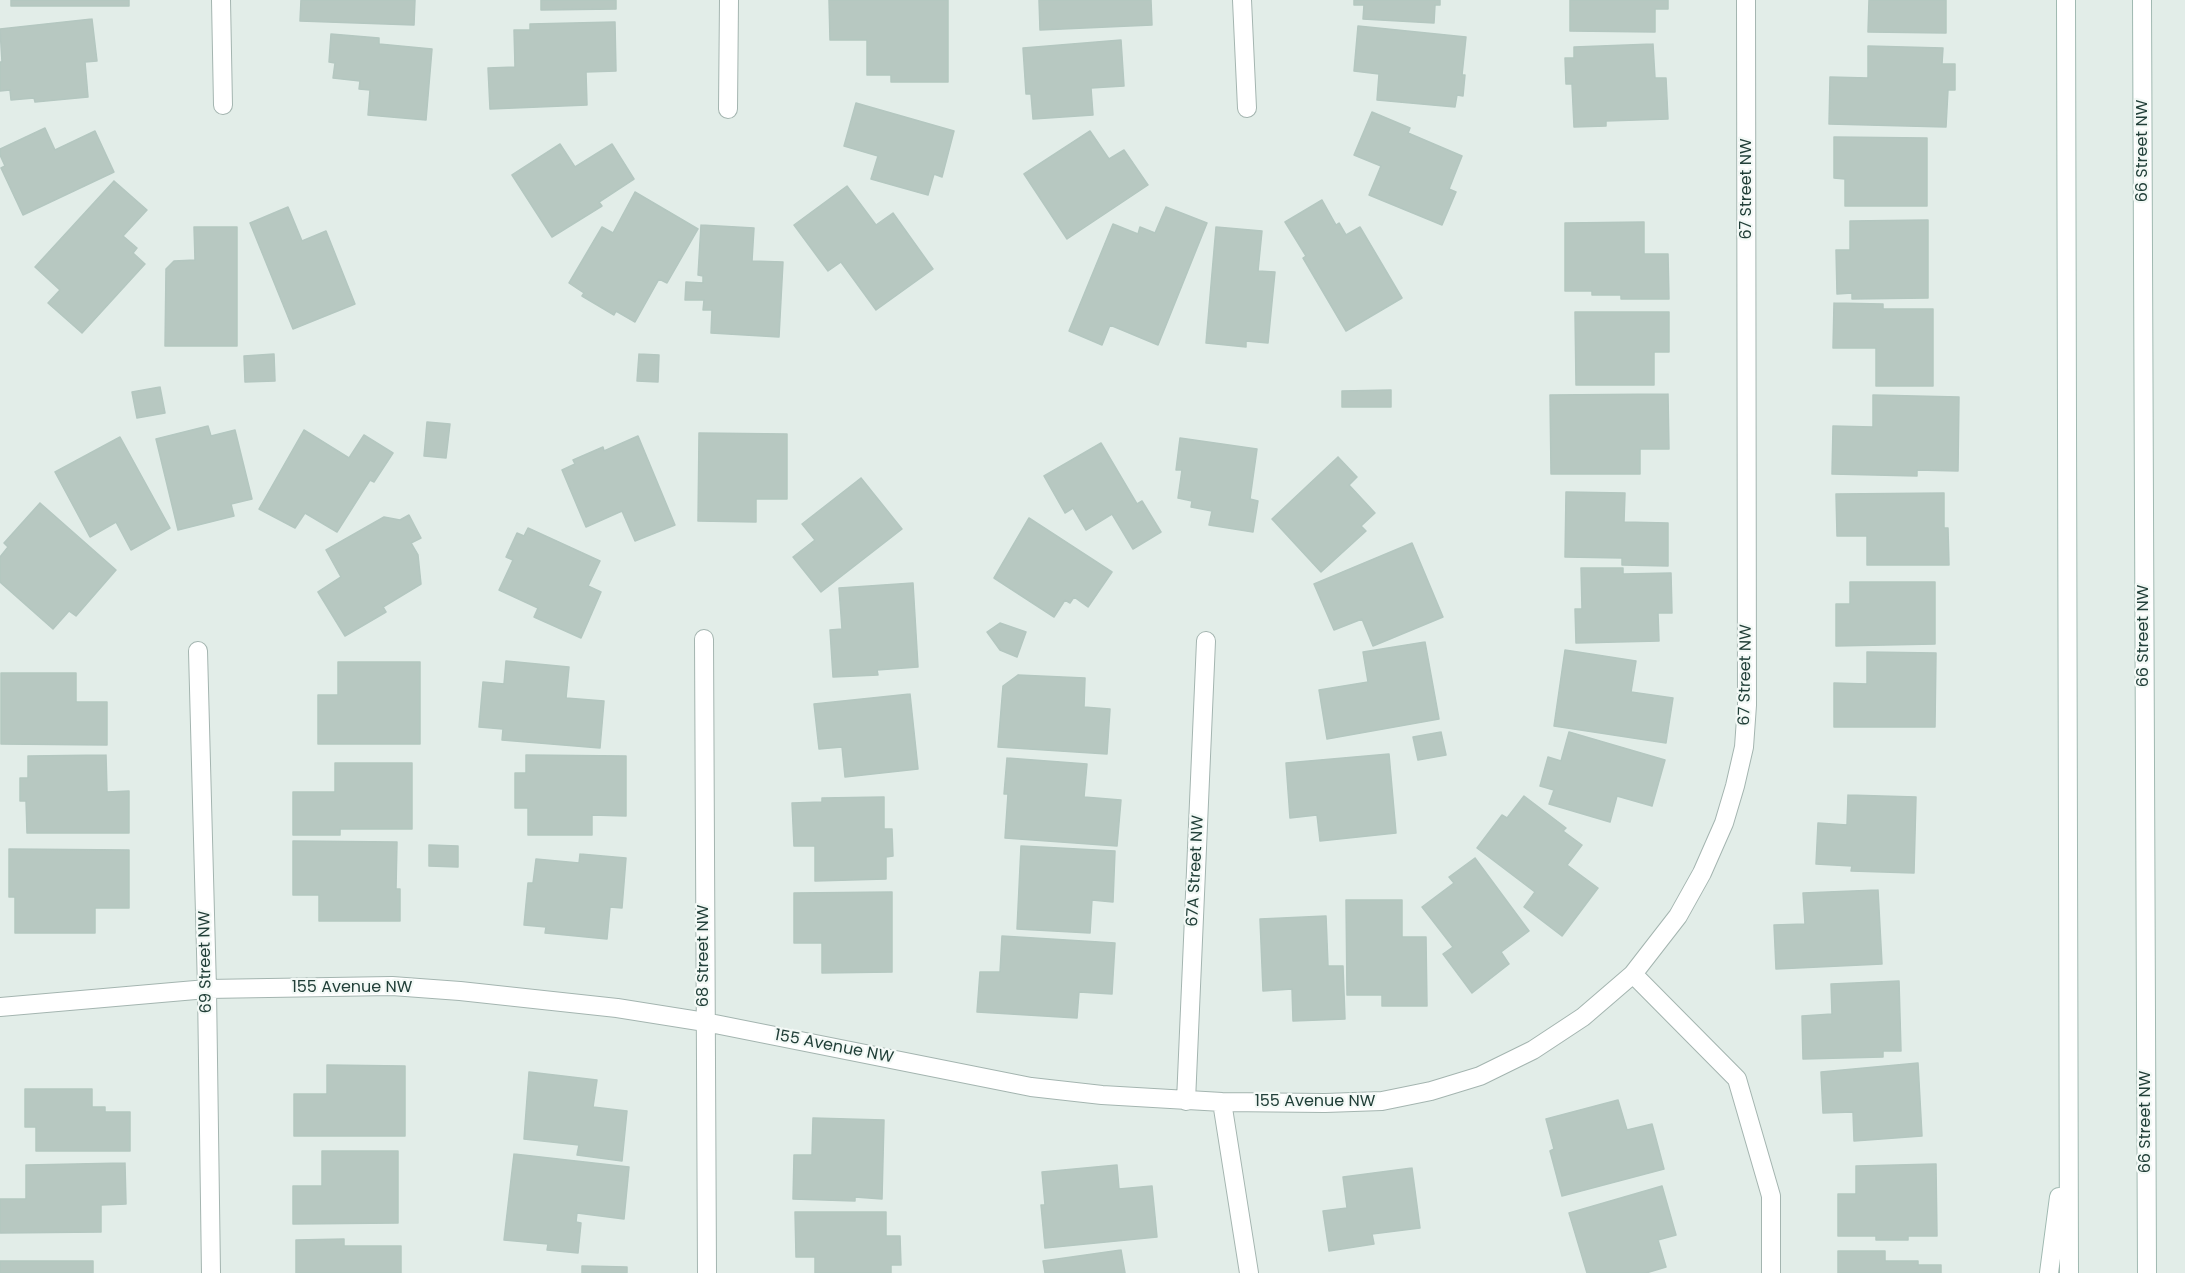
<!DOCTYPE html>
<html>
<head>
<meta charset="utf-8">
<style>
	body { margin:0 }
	canvas { display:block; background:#e2ede8 }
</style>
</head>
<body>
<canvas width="2185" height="1273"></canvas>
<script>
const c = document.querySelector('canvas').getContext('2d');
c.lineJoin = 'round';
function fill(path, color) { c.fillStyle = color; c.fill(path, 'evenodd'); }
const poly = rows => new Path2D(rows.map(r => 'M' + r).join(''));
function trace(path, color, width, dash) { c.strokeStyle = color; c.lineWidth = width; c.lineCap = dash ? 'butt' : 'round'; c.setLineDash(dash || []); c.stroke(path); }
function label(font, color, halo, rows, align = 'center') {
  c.font = font + ' Poppins,sans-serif'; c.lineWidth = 4.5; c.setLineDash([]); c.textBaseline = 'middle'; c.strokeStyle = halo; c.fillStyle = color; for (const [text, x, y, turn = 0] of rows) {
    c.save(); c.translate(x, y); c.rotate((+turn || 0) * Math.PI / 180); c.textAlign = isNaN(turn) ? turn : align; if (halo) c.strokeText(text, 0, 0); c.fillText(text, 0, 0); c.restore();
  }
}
const building = poly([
	[11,0,129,0,129,6,11,6,11,0],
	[301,0,415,0,414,25,300,21,301,0],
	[541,0,616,0,616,9,541,10,541,0],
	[829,0,948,0,948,82,891,82,891,75,867,75,867,40,830,40,829,0],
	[1039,0,1151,0,1152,25,1040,30,1039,0],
	[1354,0,1440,0,1440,5,1435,5,1434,23,1363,19,1364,5,1354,5,1354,0],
	[1570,0,1668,0,1668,9,1655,9,1655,32,1570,31,1570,0],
	[1869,0,1946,0,1946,33,1868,32,1869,0],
	[92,19,97,61,85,62,88,97,35,102,34,98,11,100,10,90,0,91,0,62,2,62,0,29,92,19],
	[615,22,616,71,586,72,587,105,490,109,488,68,515,67,514,30,530,30,530,24,615,22],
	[1358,26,1466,37,1462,75,1465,75,1463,96,1457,95,1455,107,1377,100,1379,74,1354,71,1358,26],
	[331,34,379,38,379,44,432,49,426,120,368,115,370,90,359,89,360,81,333,78,335,63,329,62,331,34],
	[1121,40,1124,86,1091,88,1093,115,1033,119,1031,94,1026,94,1023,48,1121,40],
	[1653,44,1655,78,1666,78,1668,119,1606,121,1606,126,1574,127,1572,84,1566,84,1565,58,1574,58,1574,47,1653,44],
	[1868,46,1943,48,1942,64,1955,64,1955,90,1948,90,1946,127,1829,124,1830,77,1868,78,1868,46],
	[856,103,954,131,942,177,934,174,928,195,871,179,878,156,844,146,856,103],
	[1372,112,1410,128,1408,133,1462,156,1449,189,1456,192,1442,225,1369,195,1381,166,1354,155,1372,112],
	[45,128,55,150,95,131,114,172,23,215,1,168,5,166,0,155,0,149,45,128],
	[1090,131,1109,159,1124,150,1148,185,1067,239,1024,174,1090,131],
	[1834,137,1927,138,1927,206,1845,206,1845,179,1834,178,1834,137],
	[560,144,575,167,612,144,634,179,599,202,602,206,552,237,512,175,560,144],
	[114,181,147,210,123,236,137,248,133,253,145,264,82,333,48,303,60,290,35,267,114,181],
	[847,186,876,225,893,213,933,269,876,310,841,262,828,271,794,225,847,186],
	[635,192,698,229,667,283,659,279,635,322,616,311,614,315,582,296,584,293,569,283,602,227,613,233,635,192],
	[1322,200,1336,225,1339,223,1346,235,1360,227,1402,298,1346,331,1303,258,1306,256,1285,222,1322,200],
	[288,207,302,241,326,231,355,304,293,329,250,223,288,207],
	[1166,207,1207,223,1158,345,1110,325,1102,345,1069,331,1113,224,1138,234,1140,227,1155,233,1166,207],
	[1928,220,1928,298,1852,299,1852,293,1837,294,1836,250,1850,250,1850,221,1928,220],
	[1644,222,1644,254,1668,254,1669,299,1621,299,1621,295,1592,295,1592,291,1565,291,1565,223,1644,222],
	[701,225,754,228,752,261,783,262,779,337,711,333,712,310,703,310,704,300,685,300,686,282,703,283,703,276,698,275,701,225],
	[194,227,237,227,237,346,165,346,166,269,174,261,195,260,194,227],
	[1216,227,1262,231,1258,271,1275,272,1268,343,1246,341,1246,347,1206,343,1216,227],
	[1834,303,1883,304,1883,309,1933,309,1933,386,1876,386,1876,348,1833,348,1834,303],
	[1575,312,1669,312,1669,352,1654,352,1654,385,1576,385,1575,312],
	[274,354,275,381,245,382,244,356,274,354],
	[639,354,659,355,658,382,637,381,639,354],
	[160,387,165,413,137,418,132,392,160,387],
	[1391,390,1391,407,1342,407,1342,391,1391,390],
	[1668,394,1669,449,1640,449,1640,474,1551,474,1550,395,1668,394],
	[1873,395,1959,397,1958,471,1917,470,1917,476,1832,474,1833,426,1873,427,1873,395],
	[427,422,450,424,446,458,424,456,427,422],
	[208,426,211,436,235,430,252,499,231,504,234,516,178,530,156,439,208,426],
	[304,430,349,458,364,435,393,453,374,482,370,480,337,532,305,513,295,528,259,509,304,430],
	[699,433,787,434,787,499,756,499,756,522,698,521,699,433],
	[638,436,675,525,635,541,622,511,586,527,562,470,575,464,573,460,603,447,604,451,638,436],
	[120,437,170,528,131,550,116,522,90,537,55,472,120,437],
	[1180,438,1257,449,1250,499,1258,501,1253,532,1209,525,1212,511,1191,507,1192,501,1178,498,1182,470,1176,470,1180,438],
	[1101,443,1137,504,1142,501,1161,532,1133,549,1112,514,1086,530,1073,508,1065,513,1044,476,1101,443],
	[1338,457,1357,477,1349,485,1375,513,1361,526,1366,531,1321,572,1272,519,1338,457],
	[861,478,902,529,821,592,793,557,815,540,802,524,861,478],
	[1566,492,1625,493,1624,522,1668,523,1668,566,1622,565,1622,558,1565,557,1566,492],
	[1944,493,1944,528,1948,528,1949,565,1867,565,1867,536,1837,536,1836,494,1944,493],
	[40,503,116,570,76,616,69,611,53,629,0,582,0,557,8,547,4,543,40,503],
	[409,515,421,538,411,543,418,555,421,584,383,607,386,612,345,636,318,592,341,577,326,550,384,517,400,520,409,515],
	[1029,518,1112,572,1088,607,1074,597,1070,603,1065,600,1054,617,994,578,1029,518],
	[528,528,600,561,588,586,601,592,581,638,534,617,538,608,499,590,513,560,506,557,517,533,524,536,528,528],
	[1412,543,1443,617,1373,646,1362,619,1334,630,1314,584,1412,543],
	[1581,568,1623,568,1623,574,1671,573,1672,613,1658,613,1659,641,1576,643,1575,609,1582,609,1581,568],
	[1850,582,1935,582,1935,644,1836,646,1836,604,1850,604,1850,582],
	[913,583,918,667,877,670,878,675,833,677,830,630,842,629,839,588,913,583],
	[1000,623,1026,632,1017,657,1000,650,987,632,1000,623],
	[1425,642,1439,719,1327,739,1319,690,1368,682,1363,652,1425,642],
	[1565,650,1636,661,1631,692,1673,698,1666,743,1554,726,1565,650],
	[1867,652,1936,653,1935,727,1834,727,1834,683,1867,684,1867,652],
	[506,661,569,667,566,698,604,701,600,748,502,740,503,729,479,727,483,682,504,684,506,661],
	[338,662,420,662,420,744,318,744,318,695,338,695,338,662],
	[1,673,76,673,76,702,107,702,107,745,1,744,1,673],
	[1018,675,1085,678,1084,707,1110,709,1107,754,998,747,1003,686,1018,675],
	[910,694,918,769,845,777,842,747,819,749,814,704,910,694],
	[1441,732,1446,755,1418,760,1413,737,1441,732],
	[1569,732,1665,760,1652,806,1617,796,1610,822,1549,804,1554,790,1540,786,1548,757,1561,761,1569,732],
	[1389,754,1396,833,1320,841,1317,815,1290,818,1286,763,1389,754],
	[106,755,107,792,129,791,129,833,27,833,26,801,20,801,20,778,28,778,28,756,106,755],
	[526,755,626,756,626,816,592,815,592,835,528,835,528,808,515,808,515,773,526,773,526,755],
	[1007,758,1087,764,1084,797,1121,800,1117,846,1005,838,1008,794,1004,794,1007,758],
	[335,763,412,763,412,829,340,829,340,835,293,835,293,792,335,792,335,763],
	[1848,795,1916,797,1914,873,1851,871,1852,866,1816,864,1818,823,1847,825,1848,795],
	[1524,796,1566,828,1563,831,1582,845,1567,865,1598,888,1562,936,1524,907,1535,892,1477,848,1502,815,1507,818,1524,796],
	[884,797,884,829,892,829,893,856,886,857,886,879,815,881,815,846,794,846,792,803,822,802,822,798,884,797],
	[293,841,397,842,396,889,400,889,400,921,319,921,319,895,293,895,293,841],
	[429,845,458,846,458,867,429,866,429,845],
	[1021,846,1115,851,1113,902,1092,900,1090,933,1017,929,1021,846],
	[9,849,129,850,129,908,95,908,95,933,15,933,15,897,9,897,9,849],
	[580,854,626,858,622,908,610,907,607,939,545,933,546,927,524,925,528,883,533,883,536,859,579,863,580,854],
	[1475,858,1529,931,1501,952,1509,964,1472,993,1443,954,1453,947,1422,907,1454,883,1449,877,1475,858],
	[1878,890,1882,964,1776,969,1774,925,1805,924,1803,893,1878,890],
	[892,892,892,972,822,973,822,943,794,943,794,893,892,892],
	[1346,900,1402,900,1402,937,1426,937,1427,1006,1382,1006,1382,995,1347,995,1346,900],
	[1326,916,1328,966,1343,966,1345,1019,1293,1021,1292,989,1263,991,1260,919,1326,916],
	[1002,936,1115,943,1112,994,1079,992,1077,1018,977,1012,980,972,1000,972,1002,936],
	[1899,981,1901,1051,1883,1051,1883,1057,1803,1059,1802,1016,1832,1014,1831,984,1899,981],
	[1918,1063,1922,1136,1854,1141,1853,1112,1823,1113,1821,1072,1918,1063],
	[327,1065,405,1066,405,1136,294,1136,294,1094,327,1094,327,1065],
	[529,1072,597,1080,593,1107,627,1111,622,1161,577,1155,579,1145,524,1139,529,1072],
	[25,1089,92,1089,92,1107,105,1107,105,1112,130,1112,130,1151,36,1151,36,1127,25,1127,25,1089],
	[1618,1100,1627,1130,1652,1124,1664,1169,1562,1196,1550,1151,1554,1149,1546,1119,1618,1100],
	[813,1118,884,1120,882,1199,855,1197,855,1201,793,1199,794,1155,812,1155,813,1118],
	[322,1151,398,1151,398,1223,293,1224,293,1186,322,1186,322,1151],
	[514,1154,629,1167,624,1219,577,1213,576,1222,581,1223,578,1253,547,1250,548,1244,504,1240,514,1154],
	[125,1163,126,1204,101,1205,101,1232,0,1233,0,1199,26,1199,26,1165,125,1163],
	[1936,1164,1937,1236,1908,1236,1908,1240,1876,1240,1876,1236,1838,1236,1838,1194,1856,1194,1856,1166,1936,1164],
	[1117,1165,1119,1189,1152,1186,1157,1237,1045,1248,1041,1205,1045,1205,1042,1172,1117,1165],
	[1412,1168,1420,1228,1372,1234,1374,1244,1329,1251,1323,1211,1347,1208,1343,1177,1412,1168],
	[1662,1186,1676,1235,1658,1240,1666,1267,1646,1273,1587,1273,1569,1213,1662,1186],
	[795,1212,886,1212,886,1236,900,1236,901,1265,891,1265,891,1273,815,1273,815,1257,796,1257,795,1212],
	[344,1239,344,1246,401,1246,401,1273,296,1273,296,1240,344,1239],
	[1121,1250,1125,1273,1045,1273,1043,1261,1121,1250],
	[1838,1251,1885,1251,1885,1261,1918,1261,1918,1265,1941,1265,1941,1273,1838,1273,1838,1251],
	[0,1261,93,1261,93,1273,0,1273,0,1261],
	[582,1266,627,1267,627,1273,582,1273,582,1266]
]);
const street = poly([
	[221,0,223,105],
	[1242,0,1247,108],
	[728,109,729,0],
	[704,639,707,1273],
	[198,651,207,989,211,1273],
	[1633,974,1737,1079,1771,1196,1771,1273],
	[0,1007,207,989,392,986,460,991,617,1008,705,1022,1031,1087,1102,1095,1222,1102,1325,1103,1382,1101,1431,1091,1480,1076,1533,1050,1583,1017,1633,974,1678,916,1702,873,1724,823,1735,786,1744,747,1747,705,1746,0],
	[1186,1101,1206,641],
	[1222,1102,1249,1273]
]);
const secondary = poly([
	[2066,0,2069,1273],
	[2142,0,2147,1273],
	[2049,1273,2059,1197]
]);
const streetNames = [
	["66 Street NW",2143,151,-90],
	["67 Street NW",1747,189,-90],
	["66 Street NW",2144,636,-90],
	["67 Street NW",1746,675,-89],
	["67A Street NW",1196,871,-87],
	["68 Street NW",704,956,-90],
	["69 Street NW",206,962,-91],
	["155 Avenue NW",352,988],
	["155 Avenue NW",834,1047,11],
	["155 Avenue NW",1315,1102],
	["66 Street NW",2146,1122,-90]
];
fill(building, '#b7c8c1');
trace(building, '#b4c7c0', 1.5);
trace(street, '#a4b5b0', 20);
trace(secondary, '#a0b9b1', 20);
trace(street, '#fff', 18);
trace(secondary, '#fff', 18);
label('16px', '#213f38', '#f3f9f6', streetNames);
</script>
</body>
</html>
